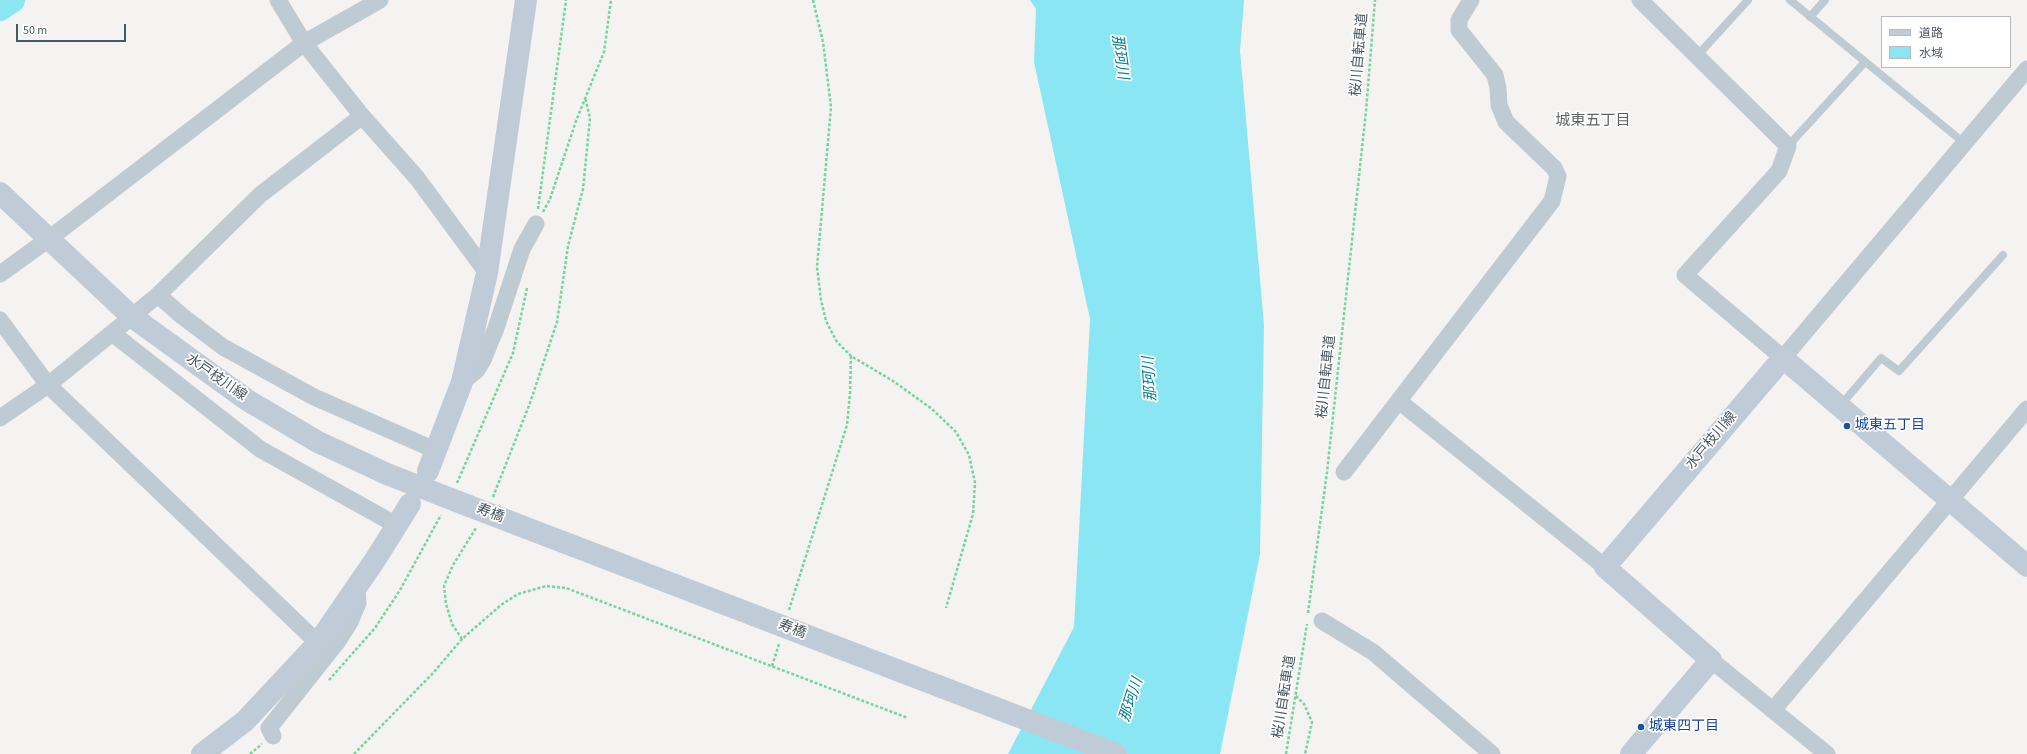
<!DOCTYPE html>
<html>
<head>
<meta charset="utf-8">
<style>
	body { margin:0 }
	#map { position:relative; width:2027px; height:754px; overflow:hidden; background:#f5f2f2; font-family:"Source Sans 3","Noto Sans JP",sans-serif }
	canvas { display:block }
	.legend { position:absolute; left:1881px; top:16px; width:130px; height:52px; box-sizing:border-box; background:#fff; border:1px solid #b6bcc0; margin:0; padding:5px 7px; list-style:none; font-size:12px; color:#485862 }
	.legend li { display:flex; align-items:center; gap:8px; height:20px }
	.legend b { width:20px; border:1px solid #b6bcc0 }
	.scale { position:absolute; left:16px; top:24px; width:110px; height:18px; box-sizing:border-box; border:2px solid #485862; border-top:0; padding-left:5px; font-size:12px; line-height:14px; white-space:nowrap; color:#485862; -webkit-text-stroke:3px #fff; paint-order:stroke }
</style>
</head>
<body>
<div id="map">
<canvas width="2027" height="754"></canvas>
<ul class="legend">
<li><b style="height:5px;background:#bfccd7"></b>道路</li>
<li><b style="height:11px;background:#8ae6f3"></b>水域</li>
</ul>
<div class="scale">50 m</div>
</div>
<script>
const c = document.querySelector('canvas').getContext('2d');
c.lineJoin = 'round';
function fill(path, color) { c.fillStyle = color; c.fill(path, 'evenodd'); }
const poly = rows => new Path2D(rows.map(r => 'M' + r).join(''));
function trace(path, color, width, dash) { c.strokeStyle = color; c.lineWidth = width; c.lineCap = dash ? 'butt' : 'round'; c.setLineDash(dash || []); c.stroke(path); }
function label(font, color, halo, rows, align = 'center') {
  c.font = font + ' "Source Sans 3","Noto Sans JP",sans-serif'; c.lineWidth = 3.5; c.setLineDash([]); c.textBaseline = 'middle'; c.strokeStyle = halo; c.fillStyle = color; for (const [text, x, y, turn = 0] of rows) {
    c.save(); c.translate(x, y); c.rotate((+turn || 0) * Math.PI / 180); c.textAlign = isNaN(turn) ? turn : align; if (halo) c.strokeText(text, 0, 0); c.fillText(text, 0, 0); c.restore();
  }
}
const water = poly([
	[1030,0,1244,0,1240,51,1264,325,1260,554,1220,754,1008,754,1074,627,1090,319,1034,62,1036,9]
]);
const river = poly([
	[0,8,12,0]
]);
const path = poly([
	[813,0,823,42,831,107,817,267,821,300,826,321,837,342,851,356,893,381,932,409,956,432,969,455,975,483,973,514,946,608],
	[538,209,566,0],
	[543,212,550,199,576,121,604,52,611,0],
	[457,483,513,353,527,288],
	[493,497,530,403,557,322,568,246,583,189,590,118,585,97],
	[789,610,847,425,850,393,851,356],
	[1308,613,1327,472,1366,111,1375,0],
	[462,639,452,624,446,604,444,586,453,565,476,528],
	[772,666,779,644],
	[329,680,375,628,400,590,441,515],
	[1296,696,1304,704,1312,722,1305,754],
	[250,754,262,744],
	[354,754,434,672,462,639,501,605,518,594,546,586,566,588,908,718],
	[1286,754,1307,624]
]);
const lane = poly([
	[1790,0,1963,142],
	[1810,17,1825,0],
	[1697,56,1748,0],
	[1788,146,1864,63],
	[1840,406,1881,358,1899,371,2003,255]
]);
const street = poly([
	[278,0,304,43,362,116,417,178,487,273],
	[1640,0,1788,146,1779,171,1685,275,1783,358,2027,69],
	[0,274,50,238,304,43,380,0],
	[158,295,182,316,223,347,314,397,435,450],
	[0,320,48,385,318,643],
	[112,333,260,449,398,526],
	[462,382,477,370,483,360,496,328,522,249,536,224],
	[1400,402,1605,567],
	[0,418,48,385,112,333,158,295,260,195,362,116],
	[1344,472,1552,201,1558,176,1554,168,1506,122,1499,105,1498,88,1495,75,1459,30,1459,20,1471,0],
	[1322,621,1373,652,1492,754],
	[1711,660,1827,754],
	[1774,709,2027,409],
	[273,736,269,728,338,641,350,622,358,603,357,588]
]);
const secondary = poly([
	[0,193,131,316,247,400,318,442,387,474,469,506],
	[428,471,462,382,487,273,526,0],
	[202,754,245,721,318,643,375,560,410,504],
	[1631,754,1711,660,1605,567,1783,358,2027,566]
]);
const secondaryBridge = poly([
	[469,506,1116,754]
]);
const markers = [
	[1847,426,4,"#1a4fb4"],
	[1641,727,4,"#1a4fb4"]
];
const streetNames = [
	["桜川自転車道",1360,55,-85],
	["桜川自転車道",1327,377,-84],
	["水戸枝川線",216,378,35],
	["水戸枝川線",1712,441,-50],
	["寿橋",490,514,21],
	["寿橋",792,630,21],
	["桜川自転車道",1285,697,-81]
];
const transitNames = [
	["城東五丁目",1855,426],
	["城東四丁目",1649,727]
];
const waterNames = [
	["那珂川",1119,57,82],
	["那珂川",1151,379,-94],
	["那珂川",1132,700,-72]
];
const neighbourhoodNames = [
	["城東五丁目",1593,122]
];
fill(water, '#8ae6f3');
trace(river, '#8ae6f3', 26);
trace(path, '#74d59e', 2.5, [3, 2]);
trace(lane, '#bfcbd2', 8);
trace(street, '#bfcbd2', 17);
trace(secondary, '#bfccd7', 22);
trace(secondaryBridge, '#bfccd7', 22);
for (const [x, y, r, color] of markers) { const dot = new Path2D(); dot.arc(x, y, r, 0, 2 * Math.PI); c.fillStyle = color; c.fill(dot); trace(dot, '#fff', 1.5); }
label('14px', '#485862', '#fff', streetNames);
label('14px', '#164399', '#fff', transitNames, 'left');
label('italic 15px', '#067e90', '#fff', waterNames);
label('15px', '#5e6368', '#fff', neighbourhoodNames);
</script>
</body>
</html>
